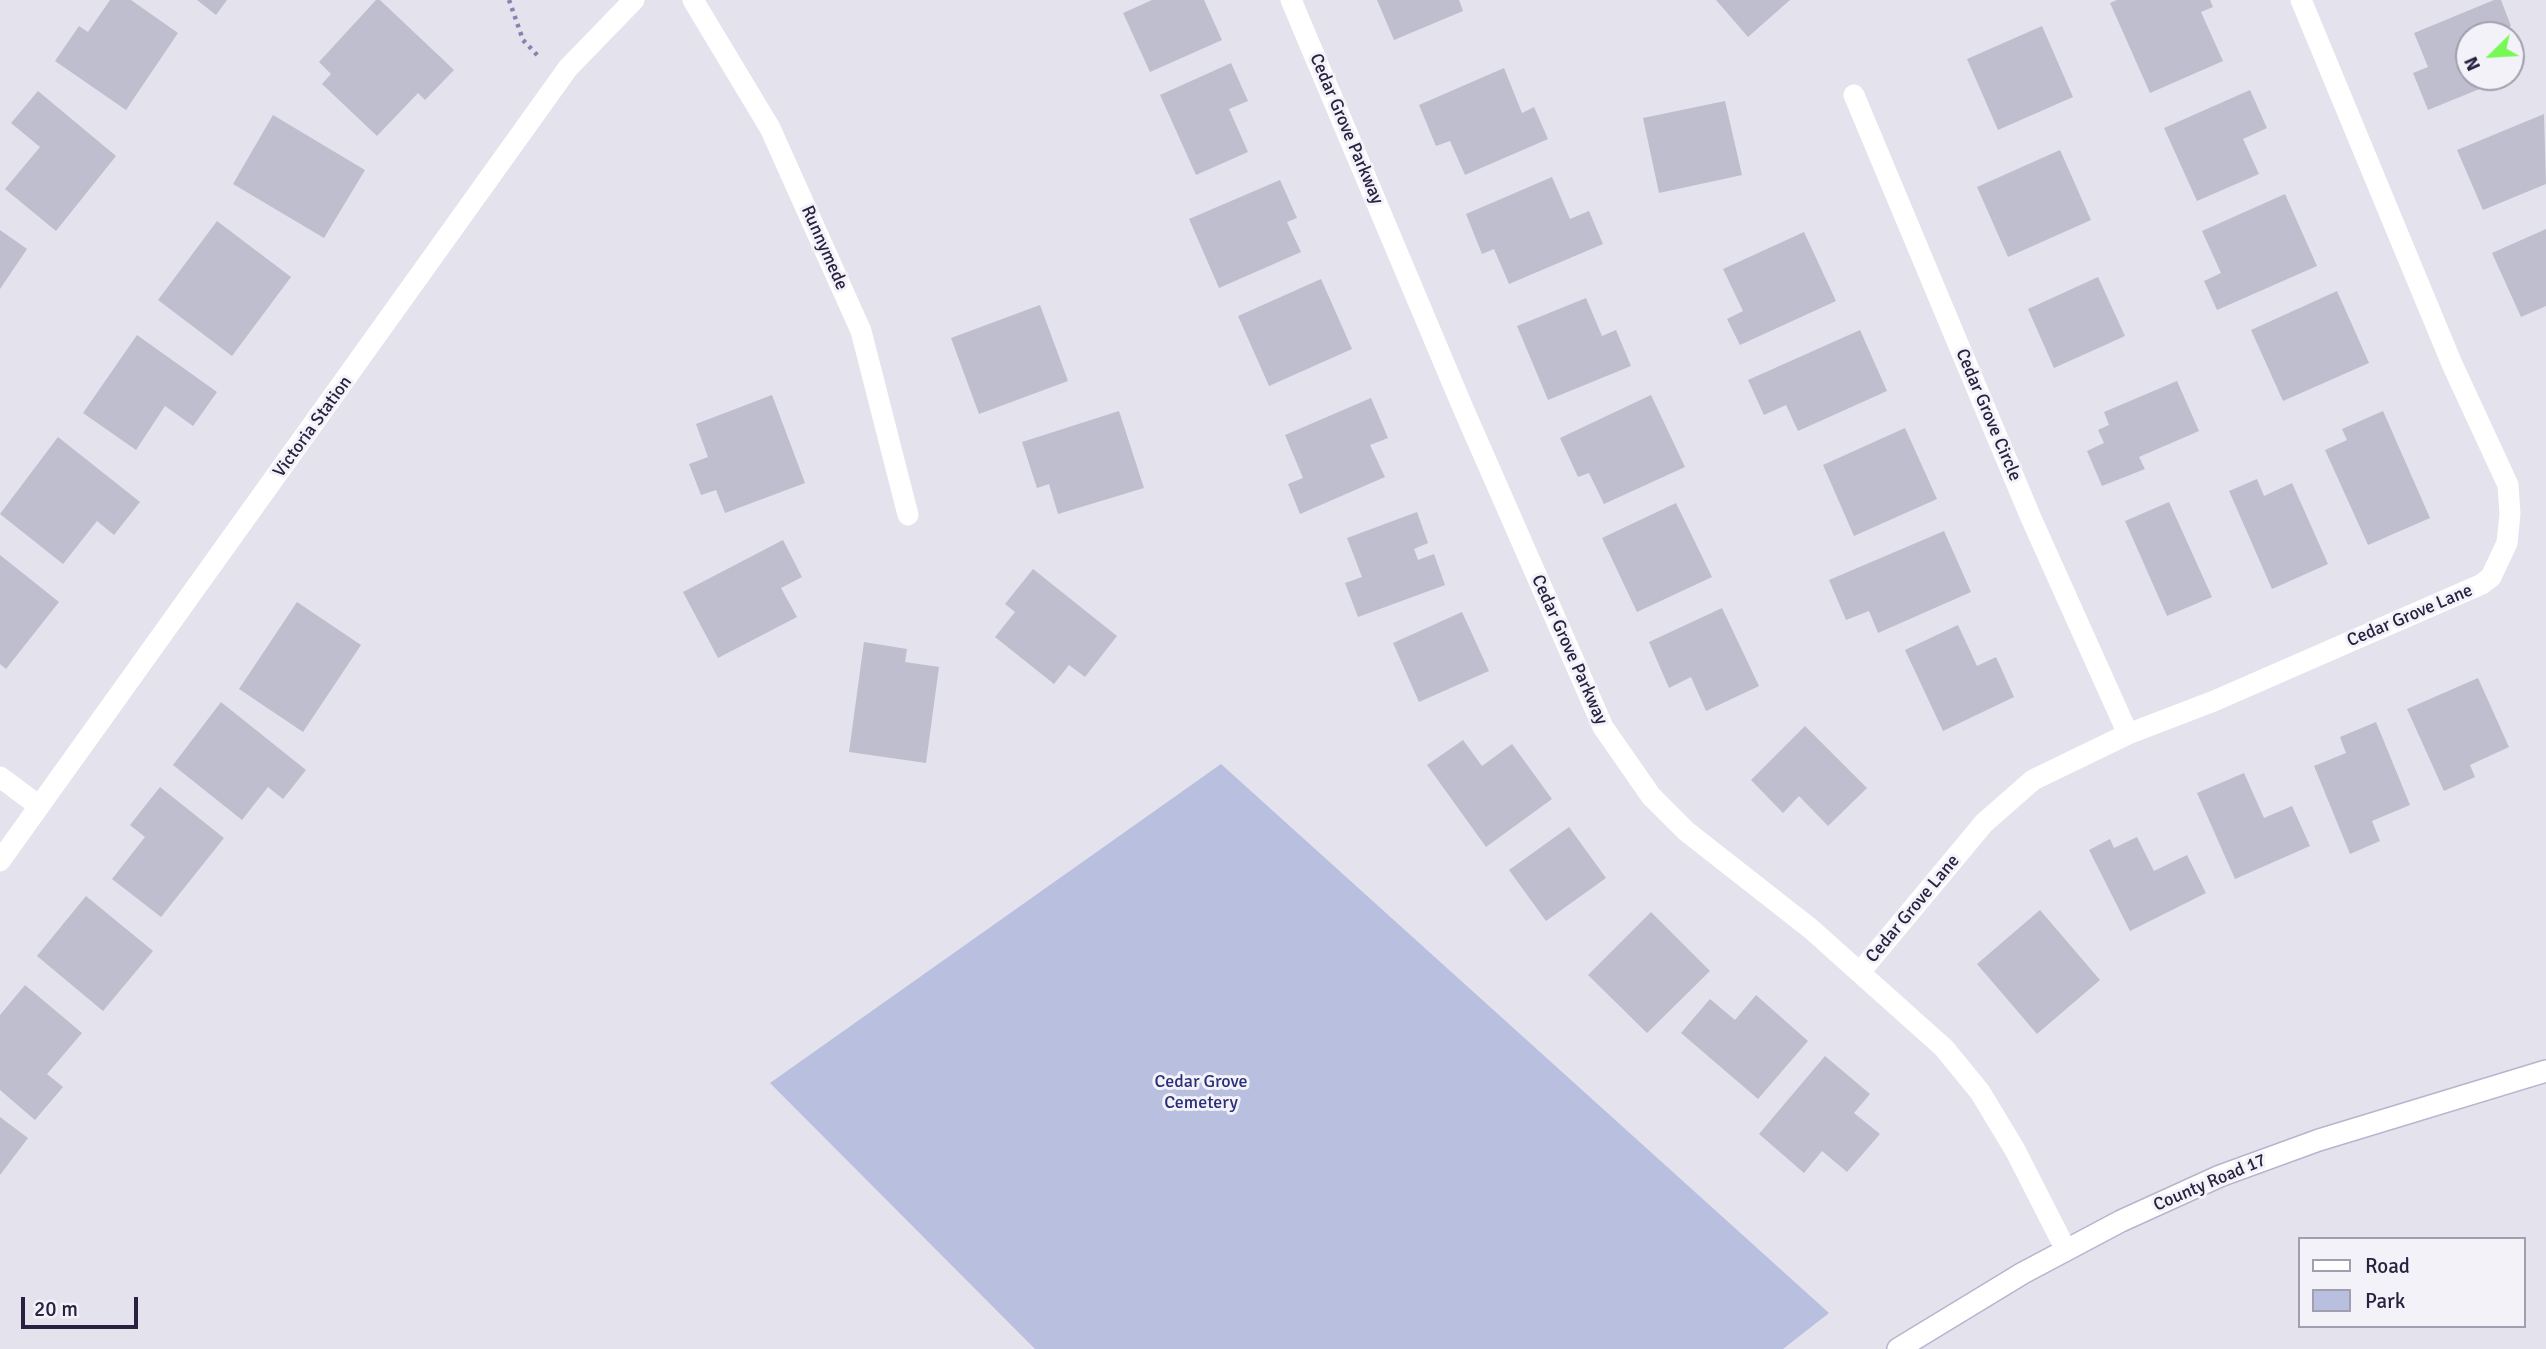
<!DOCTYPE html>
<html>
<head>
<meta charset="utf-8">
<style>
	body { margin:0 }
	#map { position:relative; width:2546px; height:1349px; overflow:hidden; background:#e3e2ed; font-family:Signika,sans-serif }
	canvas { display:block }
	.legend { position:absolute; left:2298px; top:1237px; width:228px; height:91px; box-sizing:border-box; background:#f3f2f9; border:2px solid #a29eaf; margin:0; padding:9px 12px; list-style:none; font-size:21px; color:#29213f }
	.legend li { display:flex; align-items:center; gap:14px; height:35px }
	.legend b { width:35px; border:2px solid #a29eaf }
	.north { position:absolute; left:2455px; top:21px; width:70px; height:70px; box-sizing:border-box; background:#f3f2f9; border:2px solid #a29eaf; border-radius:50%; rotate:246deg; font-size:19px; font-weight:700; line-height:28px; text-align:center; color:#29213f }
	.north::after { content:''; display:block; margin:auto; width:24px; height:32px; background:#76f954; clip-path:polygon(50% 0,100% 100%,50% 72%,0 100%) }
	.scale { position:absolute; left:21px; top:1297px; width:117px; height:32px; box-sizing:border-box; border:4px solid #29213f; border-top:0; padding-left:9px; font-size:21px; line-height:24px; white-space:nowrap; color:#29213f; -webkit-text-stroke:5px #f3f2f9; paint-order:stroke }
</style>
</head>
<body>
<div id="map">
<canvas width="2546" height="1349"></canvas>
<ul class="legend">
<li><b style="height:9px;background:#fff"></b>Road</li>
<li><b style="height:19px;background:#b9c0df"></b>Park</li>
</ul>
<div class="north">N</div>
<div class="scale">20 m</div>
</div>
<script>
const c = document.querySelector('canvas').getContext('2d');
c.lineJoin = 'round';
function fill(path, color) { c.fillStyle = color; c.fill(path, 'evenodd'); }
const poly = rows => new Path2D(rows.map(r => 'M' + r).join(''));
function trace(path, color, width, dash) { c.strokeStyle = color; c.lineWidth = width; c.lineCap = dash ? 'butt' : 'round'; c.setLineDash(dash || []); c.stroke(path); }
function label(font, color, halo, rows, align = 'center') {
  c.font = font + ' Signika,sans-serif'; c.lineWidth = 6; c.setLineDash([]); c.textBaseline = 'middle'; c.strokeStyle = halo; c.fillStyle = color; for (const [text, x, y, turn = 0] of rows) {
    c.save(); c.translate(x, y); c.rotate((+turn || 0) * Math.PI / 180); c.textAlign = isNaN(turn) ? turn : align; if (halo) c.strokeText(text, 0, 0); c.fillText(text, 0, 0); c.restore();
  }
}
const green = poly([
	[1221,764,1829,1313,1783,1349,1035,1349,770,1083]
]);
const building = poly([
	[110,0,131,0,178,33,126,110,55,61,79,26,88,32],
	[197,0,227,0,216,15],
	[376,0,380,0,454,70,425,100,418,93,377,136,322,84,331,74,319,62],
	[1152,0,1204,0,1222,40,1150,72,1123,13],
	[1377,0,1459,0,1463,11,1394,40],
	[1716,0,1790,0,1748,37],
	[2117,0,2210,0,2213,7,2201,12,2223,61,2150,93,2110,3],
	[2494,0,2501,0,2511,26,2498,32,2500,35,2469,35,2469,77,2509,77,2428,110,2413,73,2428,67,2414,33],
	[2042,26,2073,97,1998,130,1967,59],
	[1231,63,1248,101,1229,109,1248,152,1196,175,1160,95],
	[1504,68,1522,113,1534,107,1548,139,1465,175,1450,141,1436,146,1419,105],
	[2250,90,2267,128,2243,139,2259,174,2197,201,2164,128],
	[38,91,116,156,56,231,5,189,40,147,11,123],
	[1725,101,1742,175,1659,193,1643,118],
	[2544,114,2546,184,2483,210,2457,150],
	[273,115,365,170,324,238,233,184],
	[2060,150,2091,220,2008,257,1977,187],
	[1552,177,1570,219,1589,211,1603,244,1509,284,1494,249,1482,254,1466,214],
	[1280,180,1297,218,1287,222,1301,252,1219,288,1189,219],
	[2285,194,2317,266,2217,310,2204,281,2221,273,2202,231],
	[217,221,291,277,232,356,158,300],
	[2546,229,2546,306,2521,317,2492,253],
	[0,230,27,249,0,289],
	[1804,232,1836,301,1740,345,1727,319,1743,311,1723,269],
	[2098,277,2125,336,2054,368,2028,309],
	[1321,279,1352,349,1269,386,1238,316],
	[2337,291,2369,363,2283,401,2251,330],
	[1586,298,1602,336,1616,330,1631,366,1548,400,1517,326],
	[1040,305,1068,381,979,414,951,338],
	[1860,330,1887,391,1798,431,1786,405,1764,415,1748,380],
	[137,335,217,392,193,426,165,406,136,450,83,413],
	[2177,381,2199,431,2139,457,2145,469,2102,486,2087,451,2104,443,2098,430,2109,425,2104,412],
	[772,395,805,483,725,513,716,490,701,495,689,464,708,457,696,424],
	[1651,395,1685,467,1604,504,1589,473,1578,477,1560,438],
	[1371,398,1388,438,1370,445,1385,477,1300,514,1288,484,1303,478,1285,435],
	[1119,411,1144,488,1058,514,1049,484,1037,488,1022,442],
	[2383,411,2430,518,2368,545,2325,450,2347,440,2342,429],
	[1905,428,1937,499,1854,536,1823,465],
	[58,437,140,502,114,535,97,521,63,564,0,514],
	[2257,479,2264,496,2292,483,2328,564,2272,589,2229,491],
	[2169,502,2212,597,2167,616,2125,521],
	[1676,503,1712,577,1637,612,1602,538],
	[1417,512,1428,543,1414,549,1418,560,1434,554,1445,585,1358,617,1345,583,1362,577,1347,538],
	[1944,531,1971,592,1878,633,1869,611,1846,620,1829,580],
	[783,540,802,577,781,588,797,617,718,658,683,592],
	[0,555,59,602,6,669,0,664],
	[1033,569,1117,636,1085,677,1069,665,1054,684,995,637,1015,612,1005,604],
	[297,602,361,645,303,732,239,689],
	[1722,608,1759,686,1706,711,1691,677,1669,688,1649,642],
	[1462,612,1489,671,1419,702,1393,643],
	[1958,625,1977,666,1996,657,2014,697,1943,731,1905,650],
	[864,642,907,649,905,662,939,667,926,763,849,752],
	[2478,678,2509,747,2470,765,2475,777,2444,791,2407,709],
	[221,702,306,770,283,799,268,787,242,820,173,765],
	[2376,722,2410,805,2372,821,2380,841,2350,854,2314,766,2346,753,2340,737],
	[1805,726,1867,788,1828,826,1799,796,1783,813,1751,780],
	[1463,740,1482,766,1512,744,1552,799,1486,847,1427,765],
	[2244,773,2264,818,2292,806,2310,846,2235,879,2197,793],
	[160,787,224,838,161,917,112,879,145,837,130,825],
	[1569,827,1606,878,1546,921,1509,870],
	[2137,837,2154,871,2187,855,2206,893,2130,931,2089,850,2110,839,2114,848],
	[86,896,153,951,103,1011,37,956],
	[2040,910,2100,980,2037,1034,1977,964],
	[1651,912,1710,971,1647,1033,1588,975],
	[25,985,82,1033,47,1074,63,1087,35,1120,0,1090,0,1015],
	[1756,995,1808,1041,1758,1099,1681,1033,1710,999,1735,1020],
	[1825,1056,1870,1094,1854,1113,1880,1134,1847,1172,1822,1151,1804,1173,1759,1134],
	[0,1117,28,1138,0,1175]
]);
const path = poly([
	[509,0,523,40,539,57]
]);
const street = poly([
	[693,0,770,128,861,331,908,515],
	[1291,0,1463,408,1603,727,1651,796,1686,831,1811,929,1944,1048,1980,1092,2015,1150,2066,1250],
	[1854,95,2031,518,2128,734],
	[0,777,39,806],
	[0,861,568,68,634,0],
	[1860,972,1984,823,2033,780,2128,734,2214,701,2482,584,2491,577,2507,543,2510,514,2508,485,2452,364,2301,0]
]);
const secondary = poly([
	[1898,1349,2023,1273,2121,1221,2220,1176,2319,1140,2546,1071]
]);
const streetNames = [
	["Cedar Grove Parkway",1346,129,67],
	["Runnymede",824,248,66],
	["Cedar Grove Circle",1988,415,67],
	["Victoria Station",313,427,-54],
	["Cedar Grove Lane",2410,616,-23],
	["Cedar Grove Parkway",1569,650,66],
	["Cedar Grove Lane",1913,909,-50],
	["County Road 17",2210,1183,-23]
];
const parkNames = [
	["Cedar Grove",1201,1082],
	["Cemetery",1201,1103]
];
fill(green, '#b9c0df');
fill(building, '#bfbece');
trace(secondary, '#b9b4cd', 24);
trace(path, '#8c80b2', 4.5, [3.5, 5]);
trace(street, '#fff', 21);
trace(secondary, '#fff', 21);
label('18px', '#29213f', '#f3f2f9', streetNames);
label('18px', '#292e78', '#f3f2f9', parkNames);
</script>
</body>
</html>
